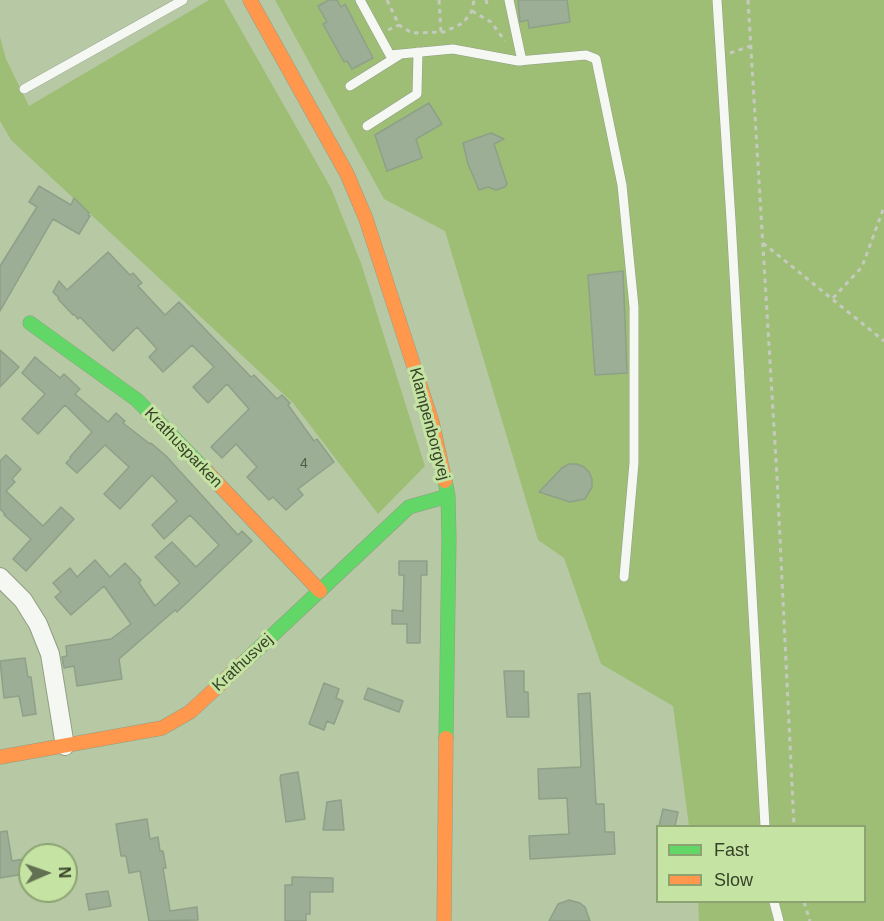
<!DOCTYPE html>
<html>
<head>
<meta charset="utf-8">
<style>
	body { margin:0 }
	#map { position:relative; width:884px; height:921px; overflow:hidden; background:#b7c8a5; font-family:Helvetica,sans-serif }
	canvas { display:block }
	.legend { position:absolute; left:656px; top:825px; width:210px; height:78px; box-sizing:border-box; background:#c5e4a3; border:2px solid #8ca371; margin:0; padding:8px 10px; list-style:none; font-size:18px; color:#364227 }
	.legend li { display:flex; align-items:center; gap:12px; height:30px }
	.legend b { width:30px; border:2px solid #8ca371 }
	.north { position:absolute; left:18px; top:843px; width:60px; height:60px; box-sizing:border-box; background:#c5e4a3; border:2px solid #8ca371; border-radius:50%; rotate:88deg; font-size:16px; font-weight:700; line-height:24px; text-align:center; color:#364227 }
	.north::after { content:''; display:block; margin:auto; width:21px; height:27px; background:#637153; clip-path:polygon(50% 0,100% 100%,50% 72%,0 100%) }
</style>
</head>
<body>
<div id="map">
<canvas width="884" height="921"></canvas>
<ul class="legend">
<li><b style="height:8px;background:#63d668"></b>Fast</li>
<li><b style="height:8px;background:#ff974d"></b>Slow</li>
</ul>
<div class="north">N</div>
</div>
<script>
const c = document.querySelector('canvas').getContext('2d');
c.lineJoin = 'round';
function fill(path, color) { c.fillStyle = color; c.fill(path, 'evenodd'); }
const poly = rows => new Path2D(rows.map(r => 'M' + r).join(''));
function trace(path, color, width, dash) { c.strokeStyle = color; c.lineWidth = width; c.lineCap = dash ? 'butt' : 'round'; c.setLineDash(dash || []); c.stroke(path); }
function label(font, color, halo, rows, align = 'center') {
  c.font = font + ' Helvetica,sans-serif'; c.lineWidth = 6; c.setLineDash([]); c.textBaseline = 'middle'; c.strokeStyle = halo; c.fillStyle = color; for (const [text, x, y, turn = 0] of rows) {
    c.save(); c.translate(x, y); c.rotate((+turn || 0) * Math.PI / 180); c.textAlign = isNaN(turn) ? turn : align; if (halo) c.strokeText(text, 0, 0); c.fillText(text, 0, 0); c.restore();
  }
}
const green = poly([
	[209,0,224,0,331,188,361,263,425,466,378,514,293,403,11,140,0,121,0,37,6,59,29,106],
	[275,0,884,0,884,921,699,921,698,902,864,902,864,826,689,826,673,706,601,664,564,558,538,540,445,231,384,199]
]);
const building = poly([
	[329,0,337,0,341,7,345,4,373,58,352,69,347,61,344,62,323,24,327,22,318,6,329,0],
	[518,0,567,0,570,22,529,28,528,20,520,22,518,0],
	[429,103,442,124,416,139,422,158,387,171,375,135,429,103],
	[491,133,504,139,494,144,507,184,505,187,496,190,488,187,479,190,468,164,463,143,491,133],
	[39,186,71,205,74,198,89,213,88,215,90,216,79,234,53,219,0,311,0,266,37,207,29,202,39,186],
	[108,252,130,275,133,273,142,283,138,286,165,315,179,302,251,377,254,375,277,399,282,395,290,403,288,405,314,441,317,439,334,462,298,489,303,495,286,510,273,497,269,500,247,477,257,467,236,444,222,458,211,447,249,409,227,384,208,403,193,387,214,367,192,345,163,372,149,357,157,349,137,327,113,351,80,317,78,319,74,314,73,315,58,299,59,298,53,292,59,281,67,290,108,252],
	[623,271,627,373,595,375,588,275,623,271],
	[0,350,19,367,0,387,0,350],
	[35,357,60,378,64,374,80,389,75,394,108,422,116,413,125,421,123,423,150,444,151,443,166,456,238,535,242,531,252,541,177,612,175,610,119,659,122,679,77,686,74,666,64,668,62,657,67,656,66,646,111,639,131,624,104,586,71,615,55,597,61,592,53,583,70,568,77,577,95,560,110,577,125,563,141,580,139,583,155,606,180,583,155,557,172,542,196,567,219,545,190,515,164,539,152,525,177,501,152,475,120,509,104,494,129,467,105,445,77,473,66,463,71,458,70,457,92,432,65,405,38,434,22,419,45,394,22,373,35,357],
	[6,455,21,469,12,479,15,482,6,491,43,526,61,507,74,519,26,571,13,559,31,539,4,515,5,514,0,509,0,461,6,455],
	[569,464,577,464,584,467,589,472,592,479,592,487,585,499,570,502,539,492,562,468,569,464],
	[399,561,427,561,427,575,421,575,420,643,407,643,407,624,392,624,392,610,403,611,404,575,399,575,399,561],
	[25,658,28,677,31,677,36,714,23,716,19,696,4,698,0,661,25,658],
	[504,671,524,671,524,692,528,692,529,717,507,717,504,671],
	[324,683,339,689,336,698,343,701,334,724,327,721,324,730,309,724,324,683],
	[368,688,403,701,399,712,364,699,368,688],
	[590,693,596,804,604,804,605,832,614,832,615,854,530,859,529,836,569,834,567,798,539,799,538,769,581,767,578,694,590,693],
	[298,772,305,819,286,822,280,778,281,775,298,772],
	[341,800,344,830,323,830,327,802,341,800],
	[663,809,678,812,675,826,659,826,663,809],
	[147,819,150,839,158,837,160,851,163,851,166,868,163,868,170,911,197,907,198,920,149,921,140,871,129,873,126,856,121,856,116,824,147,819],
	[7,831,12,861,30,858,30,873,0,878,0,832,7,831],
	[292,877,333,878,333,892,310,892,310,914,306,914,306,921,285,921,285,885,292,885,292,877],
	[108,891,111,906,89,910,86,894,108,891],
	[569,900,580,903,585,907,590,921,549,921,558,904,569,900]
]);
const path = poly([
	[387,0,399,25,412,33,444,32,463,23,472,11,474,0],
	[439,0,441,32],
	[486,0,487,4],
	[748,0,777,477,794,826],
	[472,11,491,22,505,41],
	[388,30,399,25],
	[730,53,751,46],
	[763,243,884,341],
	[833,298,862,267,884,207],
	[804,902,810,921]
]);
const lane = poly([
	[360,0,390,55,453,49,518,61,586,55,596,59,622,185,634,307,634,463,624,577],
	[509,0,522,61],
	[717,0,731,220,765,826],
	[350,86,401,54],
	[24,89,183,0],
	[367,126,417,94,418,52],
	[774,902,779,921]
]);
const street = poly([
	[0,577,23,600,38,624,50,654,65,746]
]);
const fast = poly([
	[30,323,137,400,207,472],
	[445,481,448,496,449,538,446,738],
	[244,662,409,507,448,496]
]);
const slow = poly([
	[250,0,347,174,366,219,432,422,445,481],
	[207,472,320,591],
	[0,757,162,728,190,712,244,662],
	[444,921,446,738]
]);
const numberNames = [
	["4",304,464]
];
const streetNames = [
	["Klampenborgvej",429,424,75],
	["Krathusparken",183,448,46],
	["Krathusvej",243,663,-43]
];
fill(green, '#9ebe76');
fill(building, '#9cae95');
trace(building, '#8ea088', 1.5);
trace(lane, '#919e83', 10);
trace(street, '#919e83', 20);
trace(fast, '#919e83', 15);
trace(slow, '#919e83', 15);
trace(path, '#c5cabf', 3, [4.5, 4.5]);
trace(lane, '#f4f7f2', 9);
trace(street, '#f4f7f2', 18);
trace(fast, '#63d668', 14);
trace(slow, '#ff974d', 14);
label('14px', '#505d42', null, numberNames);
label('16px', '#364227', '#c5e4a3', streetNames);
</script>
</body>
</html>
